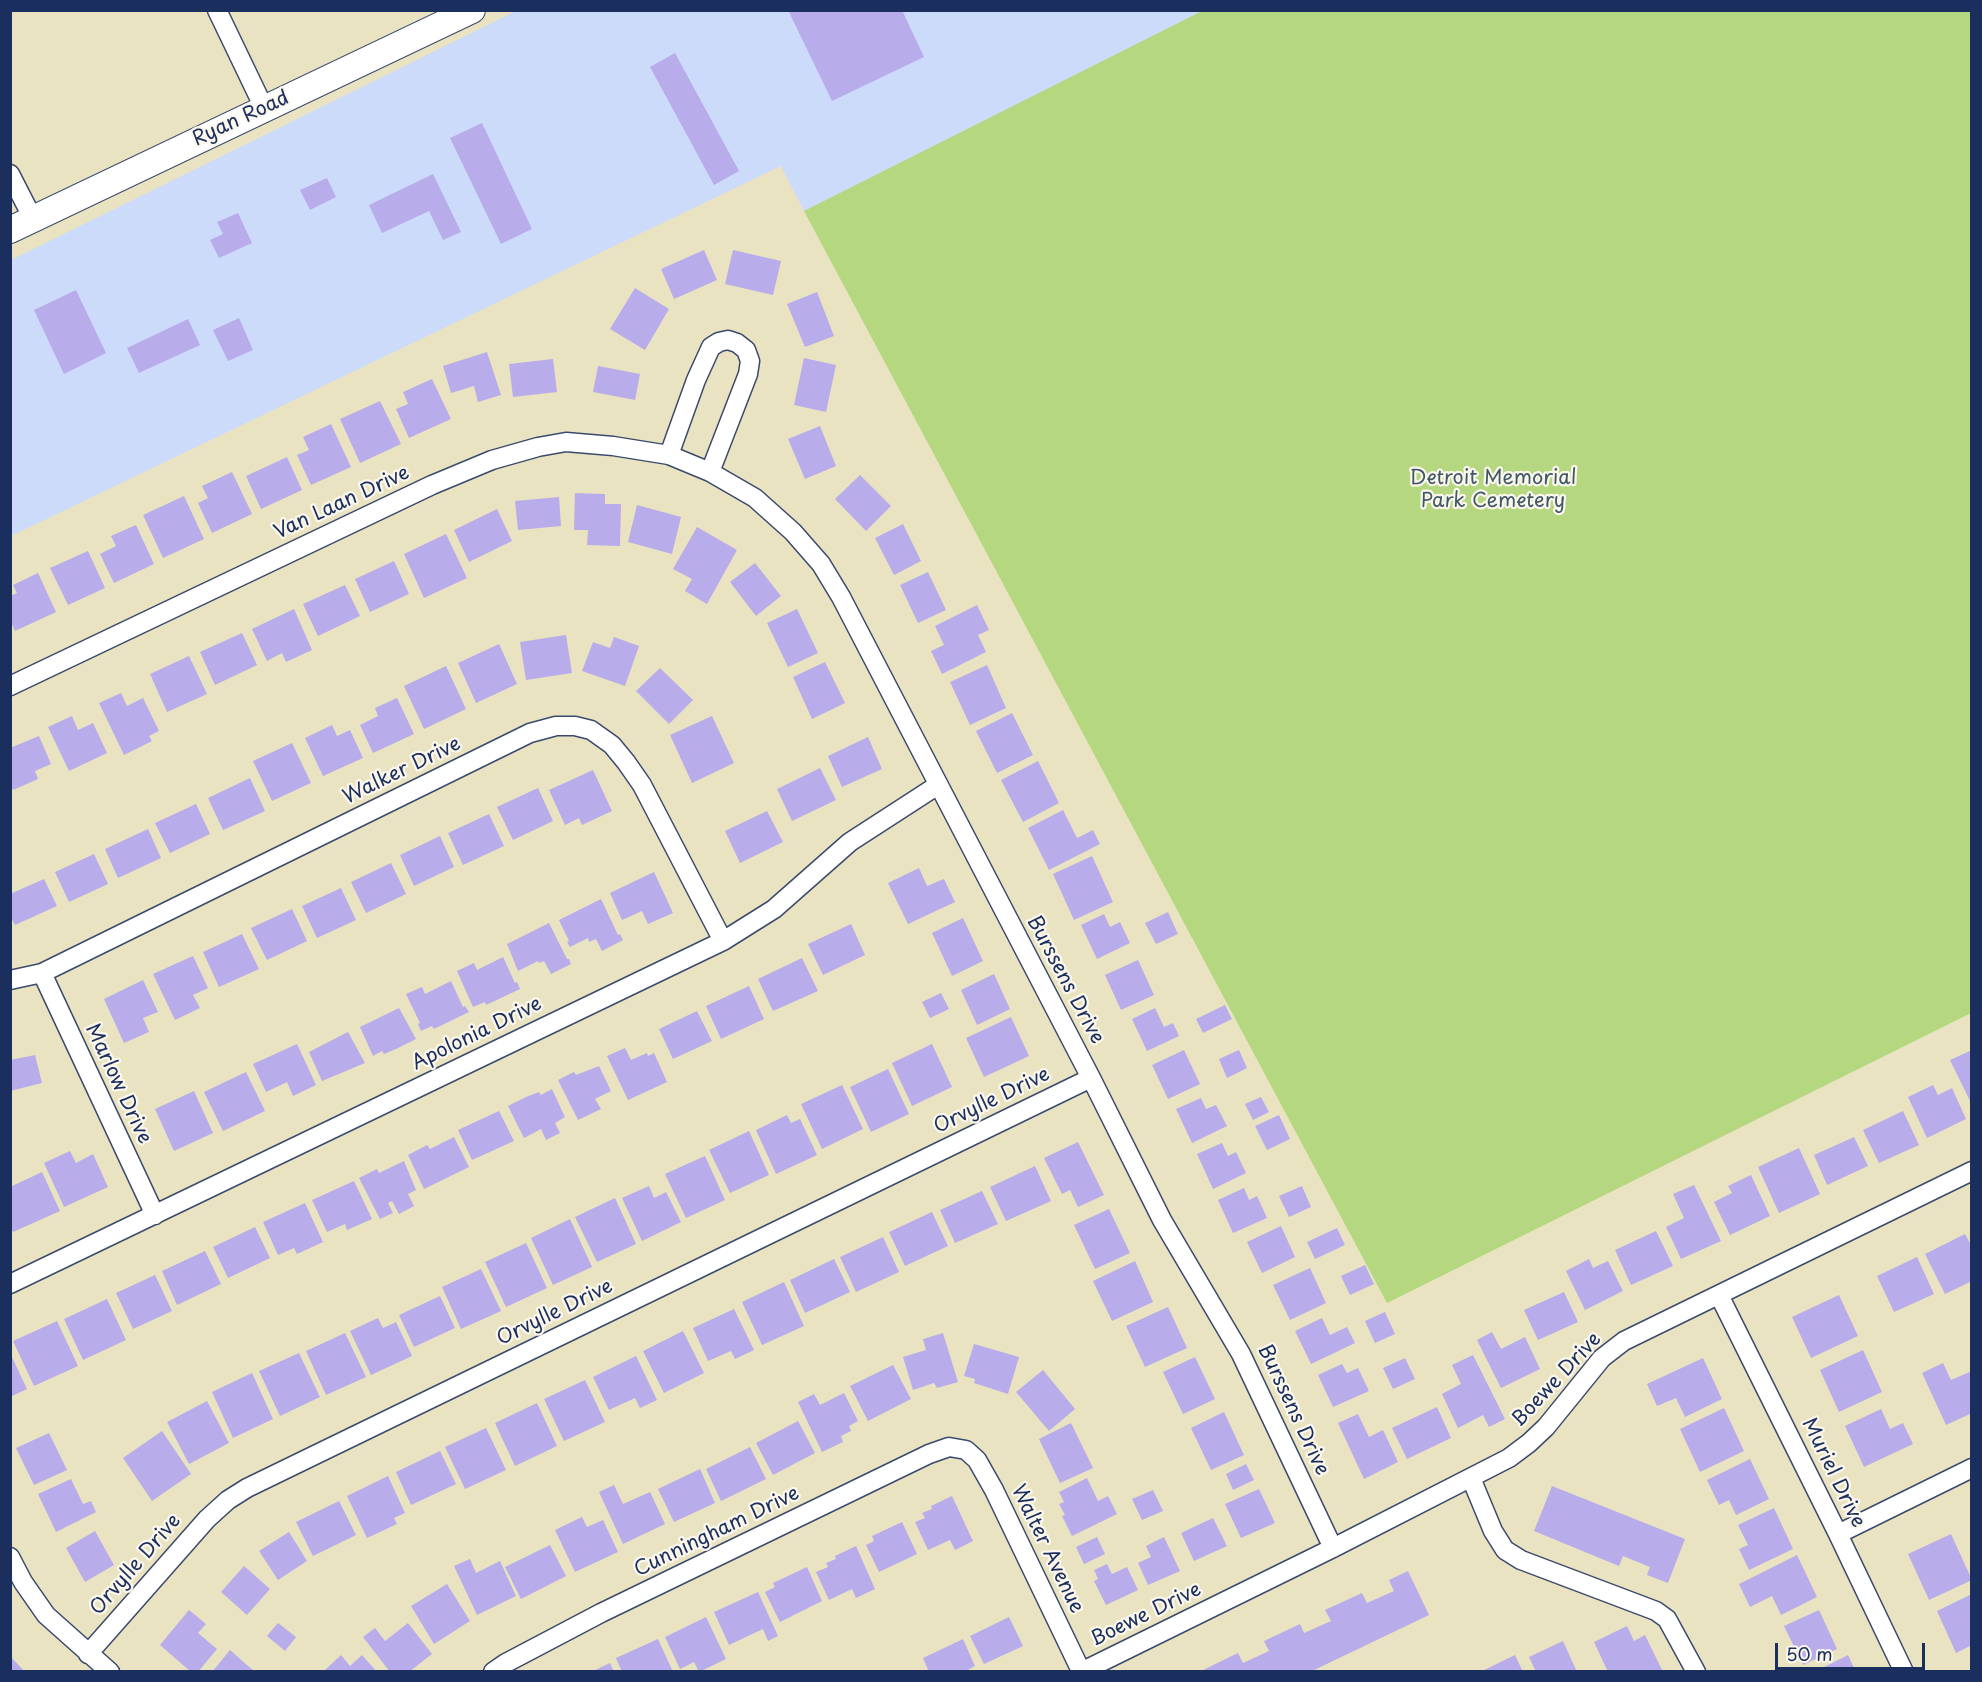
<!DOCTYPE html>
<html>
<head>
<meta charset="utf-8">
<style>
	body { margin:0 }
	#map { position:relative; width:1982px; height:1682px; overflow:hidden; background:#e9e3c1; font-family:"Playpen Sans",sans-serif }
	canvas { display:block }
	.frame { position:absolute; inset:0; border:12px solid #1b2f5e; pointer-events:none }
	.scale { position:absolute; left:1775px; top:1643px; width:150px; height:27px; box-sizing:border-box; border:3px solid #1b2f5e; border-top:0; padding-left:8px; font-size:18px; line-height:21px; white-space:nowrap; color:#1b2f5e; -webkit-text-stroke:4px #fbf7ec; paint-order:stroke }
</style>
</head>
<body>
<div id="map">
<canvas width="1982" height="1682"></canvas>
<div class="frame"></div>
<div class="scale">50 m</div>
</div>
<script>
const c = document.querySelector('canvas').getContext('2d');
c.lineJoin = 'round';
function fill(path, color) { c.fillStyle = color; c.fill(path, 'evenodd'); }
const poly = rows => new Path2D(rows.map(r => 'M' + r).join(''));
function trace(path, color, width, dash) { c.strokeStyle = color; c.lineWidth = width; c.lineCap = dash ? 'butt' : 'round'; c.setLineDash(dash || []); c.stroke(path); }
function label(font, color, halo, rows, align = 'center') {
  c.font = font + ' "Playpen Sans",sans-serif'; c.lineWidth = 4.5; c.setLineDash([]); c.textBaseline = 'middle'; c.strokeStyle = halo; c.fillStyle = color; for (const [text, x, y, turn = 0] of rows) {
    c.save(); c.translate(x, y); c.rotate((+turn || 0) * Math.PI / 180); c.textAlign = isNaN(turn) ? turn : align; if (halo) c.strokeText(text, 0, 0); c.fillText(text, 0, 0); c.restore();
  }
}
const built = poly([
	[516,11,1204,11,804,211,781,166,11,536,11,260]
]);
const green = poly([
	[1204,10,1971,11,1971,1013,1387,1303,804,211]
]);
const building = poly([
	[788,10,902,10,924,57,832,101],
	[675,53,739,171,714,185,650,67],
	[482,123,532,229,501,244,450,138],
	[433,174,461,232,443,240,429,211,382,233,369,205],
	[327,178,336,197,310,210,300,190],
	[238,213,252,243,219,258,210,240,223,234,217,222],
	[704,250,717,280,674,299,661,269],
	[733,250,781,261,773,295,725,284],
	[635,288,669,309,645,350,610,329],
	[76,290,106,353,64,374,34,310],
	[817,292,834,336,805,347,787,304],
	[239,318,253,350,228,361,213,330],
	[188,319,200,345,139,373,127,348],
	[487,352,501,395,478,402,474,386,451,393,443,366],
	[804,358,836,365,826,412,794,405],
	[553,359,557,392,513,397,509,364],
	[598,366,640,374,635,400,593,392],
	[432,379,451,419,409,438,396,409,408,404,403,392],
	[380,401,401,444,360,463,340,419],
	[331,424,351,467,311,485,297,455,309,450,303,437],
	[820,426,836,466,805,479,788,439],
	[287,457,302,490,261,509,246,476],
	[232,472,252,514,212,533,198,503,208,498,202,486],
	[860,475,891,506,866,531,835,499],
	[575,493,605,494,605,504,621,504,620,546,587,545,588,530,574,530],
	[184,496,204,539,163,558,143,515],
	[559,497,561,526,518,530,515,501],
	[637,505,681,517,672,554,628,542],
	[497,509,512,541,469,562,454,530],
	[903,524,921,561,894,575,875,538],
	[136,525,154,564,114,583,100,554,116,546,111,536],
	[697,527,737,550,707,604,685,591,692,579,673,569],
	[446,534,467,578,424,598,404,554],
	[88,551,105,588,68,605,50,568],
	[394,561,409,594,370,612,355,579],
	[755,563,781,596,756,616,730,582],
	[928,572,946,610,918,623,900,585],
	[38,573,56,612,15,631,10,620,10,596,17,593,13,585],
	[345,585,360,616,318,636,303,604],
	[977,605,989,630,978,635,986,652,942,674,931,651,944,645,935,626],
	[294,609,312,650,286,662,282,653,267,661,252,629],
	[797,609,818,653,788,667,767,623],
	[242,633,257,665,215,685,200,652],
	[566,635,572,673,526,680,520,642],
	[614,637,639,646,625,686,582,671,593,642,610,648],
	[499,644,517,684,476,703,458,663],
	[189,656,207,694,167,712,150,674],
	[825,662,845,703,812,719,793,677],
	[987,665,1006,708,970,725,950,682],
	[446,666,466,709,424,729,404,686],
	[660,668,693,700,669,724,636,691],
	[121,693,127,706,143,698,159,731,149,736,152,741,124,755,99,703],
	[397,698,414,734,373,753,360,725,378,716,375,708],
	[1012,713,1033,755,997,773,976,731],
	[72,716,78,730,93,723,107,753,69,771,48,727],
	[712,716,734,763,692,783,670,735],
	[332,725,337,736,350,730,363,758,323,776,305,738],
	[39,736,51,764,35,771,38,779,13,790,10,784,10,748],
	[868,737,882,769,842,787,828,756],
	[292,743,311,783,272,801,253,761],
	[1038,761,1059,803,1023,822,1001,780],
	[820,768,836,800,792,821,777,789],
	[593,770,612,811,582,825,579,818,565,825,549,790],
	[250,778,265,811,223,830,208,798],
	[538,788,553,821,513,840,497,807],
	[196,804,210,834,170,853,155,823],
	[1063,810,1077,838,1093,830,1100,844,1049,870,1028,828],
	[767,811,783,842,740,863,725,831],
	[489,814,504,846,463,865,448,833],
	[148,829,161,858,118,878,105,849],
	[440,836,454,867,414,886,400,855],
	[94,854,108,884,69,902,55,872],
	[1092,856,1113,902,1074,920,1053,874],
	[391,863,406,894,366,913,351,882],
	[919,868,927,886,944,879,955,902,908,924,888,883],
	[654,872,673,913,648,924,642,911,622,920,610,893],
	[44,879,57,906,15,925,10,916,10,894],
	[341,888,356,920,317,938,302,906],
	[601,899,618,935,620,934,623,940,602,951,596,939,589,942,588,938,570,947,567,942,569,941,559,920],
	[292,909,307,941,267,960,251,928],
	[1168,912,1178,934,1156,944,1145,923],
	[1104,914,1110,927,1120,922,1130,943,1097,959,1081,925],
	[963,918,983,961,952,976,932,933],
	[549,923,567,959,569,959,571,964,551,974,544,961,539,963,538,961,518,971,507,944],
	[851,924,865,955,823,975,808,944],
	[242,934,259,969,219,987,203,952],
	[193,956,208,988,193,995,200,1008,175,1020,153,974],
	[503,957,515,983,517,982,520,989,486,1005,485,1002,473,1007,457,971,474,963,477,970],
	[802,958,818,991,773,1011,758,979],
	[1138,960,1154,995,1121,1010,1105,975],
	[994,974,1010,1009,977,1025,961,990],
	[143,980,158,1012,143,1018,149,1032,124,1043,104,999],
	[451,981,463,1007,465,1006,469,1012,434,1029,432,1026,421,1031,418,1024,420,1023,406,994,422,987,425,994],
	[749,986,764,1019,721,1039,706,1006],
	[941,993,949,1009,930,1018,922,1002],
	[1225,1005,1232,1019,1203,1033,1196,1019],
	[399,1008,416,1039,396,1049,384,1054,382,1051,373,1056,360,1027],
	[1155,1008,1164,1027,1173,1023,1179,1036,1147,1051,1132,1019],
	[697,1011,712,1041,673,1059,659,1029],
	[1011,1017,1029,1056,984,1077,966,1038],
	[348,1032,365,1063,322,1081,309,1052],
	[297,1044,316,1085,293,1096,287,1082,266,1092,253,1064],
	[932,1044,952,1087,912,1106,892,1063],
	[625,1048,631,1060,647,1053,648,1056,654,1053,667,1082,628,1100,607,1056],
	[1184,1050,1200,1084,1168,1099,1152,1065],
	[1239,1050,1247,1068,1227,1078,1219,1059],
	[1972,1050,1972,1105,1950,1060],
	[35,1055,42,1083,10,1091,10,1060],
	[599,1066,611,1091,595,1099,601,1109,578,1120,558,1080,574,1072,576,1075],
	[888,1069,909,1114,871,1132,850,1087],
	[246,1072,265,1111,223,1131,204,1092],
	[842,1085,863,1129,822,1149,801,1104],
	[1933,1085,1938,1095,1952,1088,1966,1119,1927,1138,1908,1097],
	[552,1089,565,1117,555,1123,560,1133,546,1140,541,1129,524,1138,508,1106,526,1097,539,1092,541,1095],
	[194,1091,213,1133,174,1151,155,1109],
	[1261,1097,1269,1112,1253,1120,1245,1104],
	[1201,1098,1206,1109,1216,1105,1227,1126,1192,1143,1176,1109],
	[499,1111,514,1141,472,1160,458,1130],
	[1903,1111,1919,1145,1879,1163,1863,1130],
	[787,1115,791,1123,800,1119,817,1155,776,1174,756,1130],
	[1279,1115,1290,1139,1267,1150,1255,1126],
	[749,1131,769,1175,730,1193,709,1150],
	[454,1137,469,1167,424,1189,408,1155,427,1145,430,1149],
	[1854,1137,1868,1166,1827,1185,1814,1155],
	[1078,1142,1104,1195,1078,1207,1070,1190,1062,1194,1044,1158],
	[1222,1143,1228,1156,1236,1152,1246,1173,1213,1189,1197,1154],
	[1799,1148,1820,1194,1779,1213,1758,1167],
	[70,1151,76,1163,93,1154,108,1187,64,1207,44,1163],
	[705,1156,725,1200,686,1218,665,1174],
	[404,1161,416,1190,408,1194,414,1206,399,1214,392,1201,388,1203,393,1213,380,1219,359,1178,377,1169,379,1173],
	[1035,1166,1051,1201,1006,1221,990,1187],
	[42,1172,60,1211,13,1232,10,1226,10,1187],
	[1751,1175,1770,1216,1730,1235,1714,1202,1732,1193,1728,1186],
	[354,1181,372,1219,347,1230,345,1224,327,1232,312,1200],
	[1694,1185,1721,1241,1681,1259,1666,1227,1684,1218,1673,1194],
	[649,1186,654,1198,666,1192,681,1222,642,1241,622,1198],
	[1302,1186,1311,1207,1289,1217,1279,1196],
	[1244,1188,1249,1200,1257,1196,1267,1218,1233,1233,1218,1200],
	[982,1191,998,1224,955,1243,940,1210],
	[615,1198,636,1244,597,1262,575,1217],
	[305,1203,323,1242,297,1254,294,1248,278,1255,263,1222],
	[1109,1209,1130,1253,1095,1269,1074,1225],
	[932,1212,948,1246,905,1266,889,1232],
	[570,1219,592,1267,553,1285,531,1238],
	[1281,1226,1295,1257,1262,1273,1247,1242],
	[255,1227,270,1258,228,1278,213,1247],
	[1337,1228,1345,1245,1315,1259,1307,1242],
	[1656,1231,1673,1266,1631,1285,1615,1250],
	[1965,1234,1972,1247,1972,1281,1945,1294,1925,1254],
	[883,1237,899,1272,856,1292,840,1257],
	[526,1243,547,1288,506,1307,485,1262],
	[205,1251,221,1284,177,1305,162,1271],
	[1917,1257,1934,1294,1894,1312,1877,1276],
	[834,1259,850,1292,805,1313,790,1280],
	[1589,1259,1593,1268,1608,1261,1623,1291,1585,1310,1566,1271],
	[1135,1261,1153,1302,1112,1321,1093,1281],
	[1365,1265,1374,1284,1350,1295,1341,1276],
	[1310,1268,1326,1303,1290,1320,1273,1285],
	[481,1269,501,1311,461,1329,442,1287],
	[155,1275,172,1311,133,1329,116,1293],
	[784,1282,804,1326,762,1345,742,1302],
	[1564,1292,1578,1322,1538,1340,1524,1310],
	[1839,1295,1858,1336,1811,1358,1792,1317],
	[440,1296,455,1328,414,1347,399,1315],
	[107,1299,126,1340,83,1360,64,1319],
	[1168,1307,1187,1348,1145,1367,1126,1326],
	[734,1309,754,1350,735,1359,731,1351,708,1361,693,1328],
	[1385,1312,1395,1334,1375,1343,1365,1321],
	[378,1318,383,1328,396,1322,412,1356,371,1375,350,1331],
	[1322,1318,1330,1335,1347,1327,1355,1343,1311,1364,1295,1331],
	[57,1321,78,1366,34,1386,13,1341],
	[683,1331,704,1373,664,1393,643,1351],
	[1492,1332,1501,1349,1525,1337,1540,1369,1501,1388,1477,1340],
	[345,1333,366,1377,326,1395,306,1351],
	[943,1333,958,1382,937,1388,934,1383,913,1390,903,1357,926,1350,923,1339],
	[974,1344,1019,1357,1008,1394,974,1383,975,1379,964,1376],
	[1863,1350,1882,1392,1839,1412,1820,1370],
	[10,1353,27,1389,10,1397],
	[299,1353,320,1397,280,1416,259,1371],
	[1473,1355,1505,1419,1489,1427,1483,1415,1458,1428,1442,1394,1461,1384,1452,1365],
	[636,1356,657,1400,640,1408,635,1398,609,1410,593,1377],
	[1195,1357,1215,1399,1183,1414,1163,1372],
	[1405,1358,1415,1379,1393,1389,1383,1368],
	[1703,1358,1722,1399,1685,1417,1676,1398,1657,1406,1647,1384],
	[1943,1363,1951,1380,1972,1371,1972,1413,1946,1425,1922,1373],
	[1342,1364,1347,1373,1358,1368,1369,1391,1333,1407,1318,1375],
	[893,1365,911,1399,868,1421,850,1386],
	[1043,1370,1075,1409,1049,1431,1016,1392],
	[252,1373,273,1419,233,1438,212,1392],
	[585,1380,605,1422,564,1441,544,1399],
	[844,1393,858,1421,849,1426,851,1431,841,1436,843,1442,822,1452,798,1402,814,1394,820,1405],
	[207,1401,229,1443,189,1464,167,1422],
	[537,1403,557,1446,515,1466,495,1423],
	[1437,1407,1451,1438,1407,1459,1392,1428],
	[1724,1408,1744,1451,1700,1472,1680,1429],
	[1881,1409,1890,1429,1903,1423,1913,1444,1864,1467,1845,1426],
	[1224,1412,1244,1455,1211,1470,1191,1428],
	[1358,1414,1369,1437,1383,1430,1398,1462,1364,1479,1338,1423],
	[798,1421,815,1453,773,1475,756,1443],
	[1071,1423,1093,1468,1060,1483,1039,1439],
	[486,1428,506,1470,465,1489,445,1447],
	[162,1431,191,1474,152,1501,123,1458],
	[49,1433,67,1470,34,1485,16,1448],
	[750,1447,766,1479,721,1501,706,1469],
	[440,1451,456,1484,411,1505,396,1472],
	[1750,1459,1769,1499,1736,1515,1729,1500,1719,1505,1707,1480],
	[1246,1464,1254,1480,1233,1490,1226,1474],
	[700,1469,715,1503,674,1522,658,1489],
	[388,1476,405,1513,394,1518,397,1524,367,1538,347,1496],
	[1087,1478,1098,1501,1108,1496,1117,1514,1072,1536,1062,1516,1065,1515,1059,1504,1064,1502,1059,1492],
	[71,1479,83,1504,91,1501,96,1512,56,1532,38,1494],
	[614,1485,623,1504,650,1492,665,1524,623,1544,599,1492],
	[1552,1486,1685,1539,1668,1583,1647,1575,1650,1567,1623,1556,1619,1566,1534,1531],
	[1259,1489,1275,1523,1241,1538,1225,1504],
	[1153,1490,1163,1511,1142,1520,1132,1499],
	[952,1496,973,1541,955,1550,950,1540,928,1550,915,1522,925,1518,922,1513,932,1509,931,1506],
	[339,1501,356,1535,313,1556,296,1522],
	[1774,1508,1793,1549,1749,1570,1739,1549,1748,1545,1738,1525],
	[582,1517,587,1527,603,1520,618,1552,575,1572,555,1530],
	[1213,1518,1227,1546,1194,1561,1181,1533],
	[902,1522,917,1554,879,1572,866,1545,874,1541,872,1536],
	[95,1531,114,1565,85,1582,66,1548],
	[289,1532,307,1561,278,1580,259,1551],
	[1951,1534,1972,1580,1929,1600,1908,1554],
	[1097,1537,1105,1554,1084,1564,1076,1547],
	[1164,1537,1180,1571,1148,1585,1138,1563,1151,1557,1146,1546],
	[550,1545,566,1576,521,1599,505,1567],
	[856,1546,875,1589,856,1598,852,1589,829,1600,816,1572,828,1567,826,1563,836,1559,835,1556],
	[1797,1555,1817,1597,1781,1615,1772,1596,1750,1607,1739,1584],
	[470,1559,476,1573,500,1561,516,1596,477,1615,454,1566],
	[1107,1564,1112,1574,1127,1567,1138,1590,1106,1605,1094,1581,1098,1579,1094,1570],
	[244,1566,270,1589,247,1615,221,1592],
	[807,1567,822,1601,780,1622,765,1592,775,1587,773,1583],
	[1408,1571,1429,1615,1310,1672,1199,1672,1238,1653,1243,1663,1269,1651,1264,1641,1300,1624,1304,1633,1331,1621,1325,1610,1362,1593,1367,1603,1394,1591,1389,1580],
	[447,1584,470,1621,434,1644,411,1606],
	[758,1592,778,1636,768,1641,763,1629,729,1645,714,1612],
	[1972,1594,1972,1645,1956,1653,1937,1611],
	[189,1610,206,1624,198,1633,217,1649,198,1672,191,1672,160,1645],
	[1819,1610,1837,1649,1803,1665,1784,1626],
	[706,1617,726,1659,699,1672,694,1662,680,1669,665,1637],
	[1009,1617,1023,1646,984,1664,970,1636],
	[278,1623,296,1637,285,1651,267,1636],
	[408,1623,432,1654,409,1672,390,1672,363,1637,375,1628,385,1641],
	[1627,1626,1634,1641,1645,1635,1662,1670,1608,1672,1594,1642],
	[658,1639,673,1672,622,1672,616,1658],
	[963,1639,975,1666,964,1672,929,1672,923,1658],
	[1563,1641,1577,1672,1536,1672,1529,1657],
	[230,1650,255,1672,212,1672],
	[341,1655,350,1666,362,1655,377,1672,323,1672],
	[1515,1655,1523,1672,1480,1672],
	[1848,1655,1856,1672,1814,1672],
	[10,1656,25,1672,10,1672],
	[610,1663,614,1672,591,1672]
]);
const minor = poly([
	[217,10,264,108],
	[10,174,33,219],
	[669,455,696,380,711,347,719,342,728,340,737,343,746,350,750,361,748,374,710,472],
	[10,686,432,485,492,460,538,447,566,442,613,446,669,455,710,472,755,498,793,532,821,564,841,597,1091,1078,1162,1220,1241,1354,1333,1548],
	[42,973,155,1215],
	[10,980,42,973,530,733,556,726,575,726,591,730,612,745,626,762,642,785,723,941],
	[10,1284,723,941,774,909,850,842,938,785],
	[1719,1295,1838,1534,1904,1672],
	[1471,1478,1493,1531,1505,1550,1521,1560,1656,1611,1667,1619,1696,1672],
	[1838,1534,1972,1468],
	[10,1557,23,1582,46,1615,110,1672],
	[88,1654,207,1519,228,1500,247,1488,1091,1078],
	[493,1672,506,1663,601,1613,929,1454,949,1447,966,1450,977,1460,994,1490,1081,1671],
	[1081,1672,1333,1548,1509,1458,1529,1443,1546,1427,1602,1358,1624,1341,1972,1171]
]);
const secondary = poly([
	[10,230,472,10]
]);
const streetNames = [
	["Ryan Road",241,119,-25],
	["Van Laan Drive",342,503,-25],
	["Walker Drive",402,771,-26],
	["Burssens Drive",1065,980,62],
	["Apolonia Drive",477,1034,-26],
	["Marlow Drive",118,1084,65],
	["Orvylle Drive",992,1101,-26],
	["Orvylle Drive",555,1313,-26],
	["Boewe Drive",1557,1380,-47],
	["Burssens Drive",1293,1410,65],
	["Muriel Drive",1833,1473,64],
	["Cunningham Drive",717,1532,-26],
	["Walter Avenue",1047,1549,64],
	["Orvylle Drive",136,1565,-49],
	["Boewe Drive",1146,1615,-26]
];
const parkNames = [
	["Detroit Memorial",1493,478],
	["Park Cemetery",1493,501]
];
fill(built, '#cddbfa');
fill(green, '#b4d780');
fill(building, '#b9aceb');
trace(minor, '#3a4a6d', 21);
trace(secondary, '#3a4a6d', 28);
trace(minor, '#fff', 18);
trace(secondary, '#fff', 26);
label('20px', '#1b2f5e', '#fbf7ec', streetNames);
label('20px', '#415966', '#fbf7ec', parkNames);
</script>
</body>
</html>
